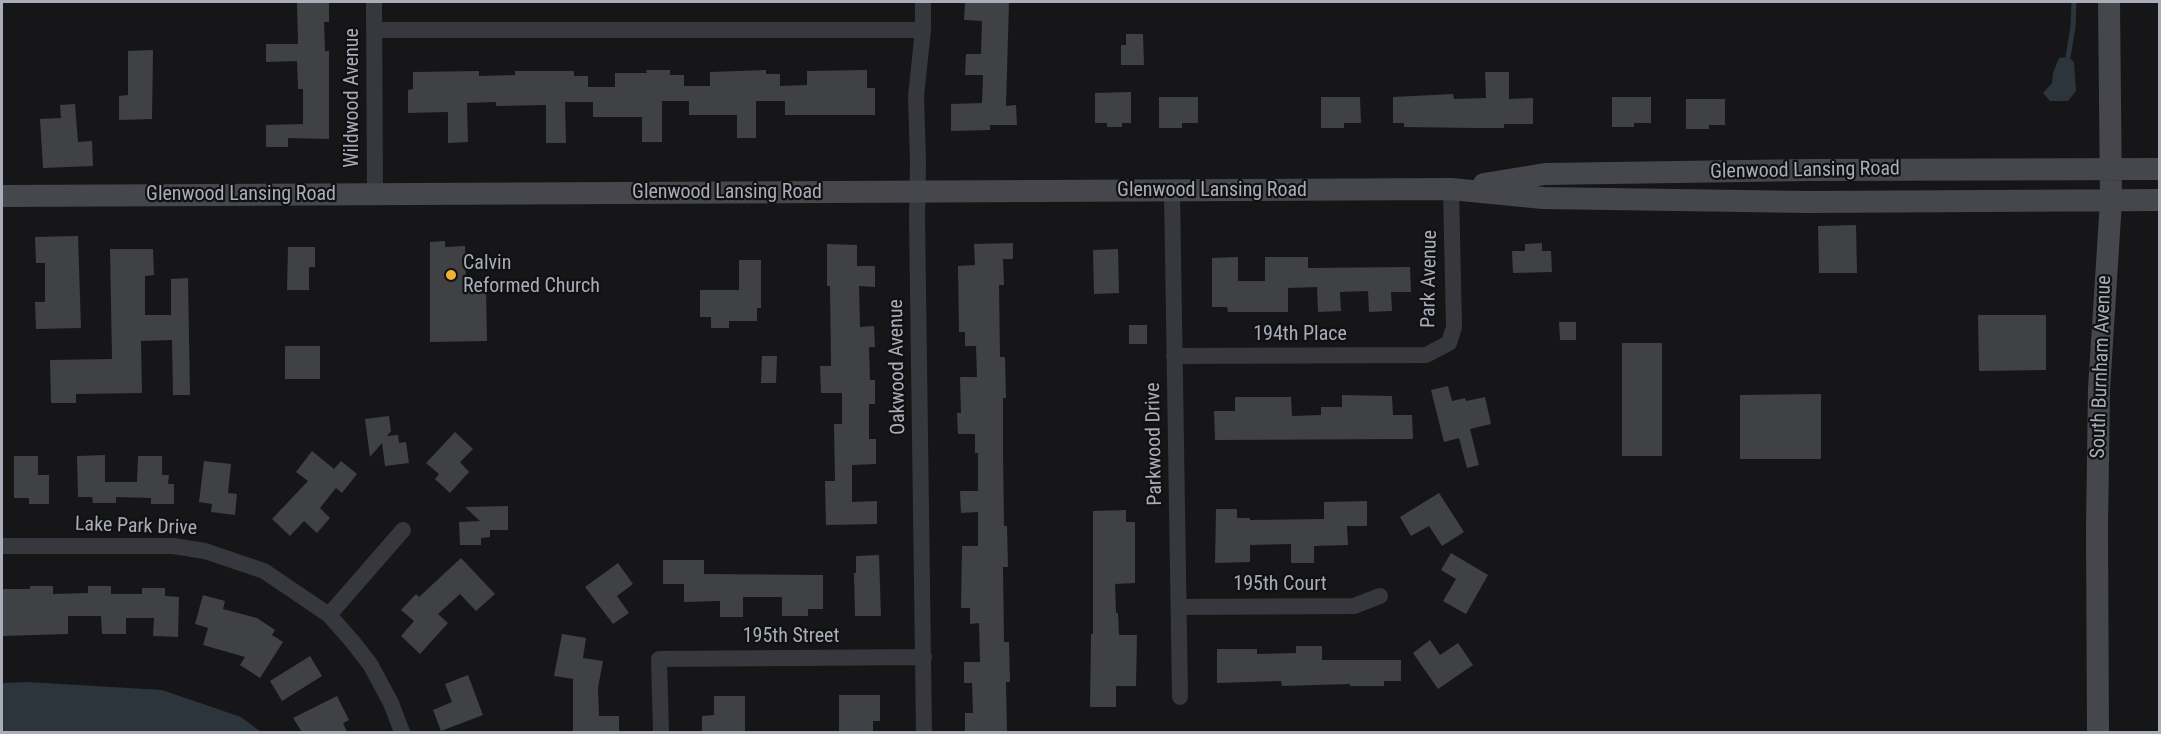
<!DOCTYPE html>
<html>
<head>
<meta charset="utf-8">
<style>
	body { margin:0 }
	#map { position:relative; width:2161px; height:734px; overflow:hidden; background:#161618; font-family:"Roboto Condensed",sans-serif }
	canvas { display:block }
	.frame { position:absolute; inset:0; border:3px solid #a8adb8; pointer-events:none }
</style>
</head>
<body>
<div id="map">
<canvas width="2161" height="734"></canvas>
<div class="frame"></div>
</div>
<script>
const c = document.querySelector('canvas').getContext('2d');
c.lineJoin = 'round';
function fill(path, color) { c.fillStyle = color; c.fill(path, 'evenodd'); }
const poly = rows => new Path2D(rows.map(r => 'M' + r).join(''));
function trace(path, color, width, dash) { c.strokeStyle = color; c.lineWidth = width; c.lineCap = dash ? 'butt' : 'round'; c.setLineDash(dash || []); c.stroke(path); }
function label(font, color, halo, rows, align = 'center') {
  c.font = font + ' "Roboto Condensed",sans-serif'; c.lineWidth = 4.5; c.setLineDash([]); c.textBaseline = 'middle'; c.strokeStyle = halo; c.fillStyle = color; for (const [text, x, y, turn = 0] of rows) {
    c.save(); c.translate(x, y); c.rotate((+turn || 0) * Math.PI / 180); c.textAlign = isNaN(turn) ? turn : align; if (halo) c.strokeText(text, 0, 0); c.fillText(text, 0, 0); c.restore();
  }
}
const water = poly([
	[2068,57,2074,62,2076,91,2068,101,2050,101,2043,93,2052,83,2053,73,2059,58],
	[27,682,162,690,241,717,261,732,2,732,2,683]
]);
const stream = poly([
	[2068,57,2073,27,2074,2]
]);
const building = poly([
	[297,2,329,2,329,22,324,22,325,51,329,51,329,139,288,138,288,147,266,147,266,125,303,124,303,89,298,89,297,61,266,62,266,44,298,44],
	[965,2,1009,2,1006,106,1016,105,1017,125,990,125,990,130,951,131,951,104,982,103,983,75,965,75,966,54,981,54,982,21,964,20],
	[1126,34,1143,34,1144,65,1121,65,1121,45,1126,45],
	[153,50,152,119,119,120,119,96,128,95,128,51],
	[646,70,670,70,670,75,684,75,684,86,710,86,710,72,766,70,766,74,780,74,780,86,807,85,807,71,867,70,867,88,875,88,875,115,785,115,785,101,756,101,756,138,737,138,737,115,689,115,689,101,662,101,662,142,642,142,642,117,593,117,593,102,565,102,566,143,546,143,546,105,496,106,496,102,467,103,468,142,448,143,448,112,408,113,408,90,413,89,413,72,479,71,479,76,515,75,515,71,574,71,574,76,588,76,588,87,615,87,615,73,647,73],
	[1485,72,1509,72,1509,99,1533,98,1533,124,1504,124,1504,128,1476,128,1404,127,1404,123,1393,123,1393,97,1453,94,1454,99,1486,98],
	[1131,92,1131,123,1122,123,1122,127,1107,127,1107,123,1095,123,1095,93],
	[1159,97,1198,97,1198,123,1182,123,1182,128,1159,128],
	[1321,97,1360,97,1361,123,1344,123,1344,128,1321,128],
	[1612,97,1651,97,1651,123,1634,123,1634,127,1612,127],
	[1686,99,1725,99,1725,125,1709,125,1709,129,1686,129],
	[75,104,78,142,92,141,93,166,43,168,40,119,61,118,60,105],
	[1856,225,1857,273,1819,273,1818,226],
	[78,236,81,328,36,329,35,302,45,302,45,263,36,263,35,237],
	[445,241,445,247,465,246,466,288,486,288,487,341,430,342,430,242],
	[1013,243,1013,259,1003,259,1004,285,999,285,1000,357,1005,357,1006,398,1003,398,1003,452,1004,526,1007,526,1008,567,1003,567,1004,642,1009,642,1010,682,1006,682,1007,732,965,732,965,713,973,713,972,683,964,683,964,662,980,662,979,623,970,624,970,608,961,608,962,546,978,546,978,512,961,513,960,491,978,491,978,453,975,453,975,434,958,434,957,413,961,413,960,377,977,377,976,346,965,346,965,332,959,332,958,266,975,265,974,244],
	[1542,243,1542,251,1551,251,1552,272,1513,273,1512,251,1525,251,1525,244],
	[827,244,857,245,857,266,875,266,875,287,859,286,860,327,874,326,875,347,869,347,870,380,875,380,875,404,869,404,869,439,876,439,876,464,852,465,852,502,877,501,877,524,826,525,825,481,835,481,834,424,842,424,842,393,821,393,820,366,831,366,830,286,827,286],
	[288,247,315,247,315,267,309,267,309,290,287,290],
	[110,249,153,249,154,275,145,276,145,315,171,315,171,279,188,278,190,395,173,395,172,340,141,341,142,393,76,394,76,403,51,403,50,360,112,359],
	[1118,249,1119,293,1094,294,1093,250],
	[1238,257,1238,281,1265,281,1265,257,1308,257,1308,268,1410,267,1411,292,1391,292,1392,311,1369,312,1368,291,1340,292,1341,311,1318,312,1317,287,1288,288,1288,312,1228,312,1227,307,1212,307,1212,258],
	[739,260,761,260,761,308,757,308,757,321,729,321,729,328,711,328,711,317,700,317,700,290,739,290],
	[1978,315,2046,315,2046,370,1979,371],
	[1559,322,1576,322,1576,340,1560,340],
	[1129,325,1147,325,1147,344,1129,344],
	[1622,343,1662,343,1662,456,1622,456],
	[285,346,320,346,320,379,285,379],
	[762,356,777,356,776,383,761,383],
	[1448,386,1452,401,1465,398,1466,401,1485,397,1491,424,1470,429,1479,465,1467,468,1459,438,1444,442,1431,390],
	[1821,394,1821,459,1740,459,1740,395],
	[1342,395,1392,396,1393,415,1412,415,1413,439,1215,440,1214,411,1235,411,1235,397,1291,397,1292,416,1321,415,1321,407,1342,407],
	[389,416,391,431,387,436,398,435,399,443,406,442,409,463,385,466,382,443,370,457,365,419],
	[455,432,473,449,460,462,469,472,450,493,435,479,439,474,426,463],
	[312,451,334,469,341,461,357,474,342,493,336,488,320,508,330,518,317,533,304,521,290,536,272,519,308,481,296,472],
	[105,455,105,482,137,482,138,456,162,456,162,475,169,475,168,484,174,484,174,504,151,504,151,498,116,497,116,503,93,503,92,497,78,497,77,456],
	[14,456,38,456,38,475,49,475,49,504,29,504,29,498,14,498],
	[204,461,231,464,228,493,237,494,235,515,211,512,212,504,199,502],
	[1439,493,1464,532,1442,546,1429,526,1411,536,1400,517],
	[1367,501,1367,526,1347,526,1348,545,1314,546,1314,563,1291,563,1291,544,1250,545,1250,562,1215,563,1216,509,1237,509,1237,518,1250,518,1250,520,1324,519,1324,502],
	[508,506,508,530,490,530,490,537,481,538,481,545,460,545,459,522,480,521,465,507],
	[1126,510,1126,522,1135,522,1135,583,1115,584,1116,613,1118,613,1119,635,1137,635,1136,686,1116,686,1116,707,1090,707,1091,634,1093,634,1093,511],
	[1451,553,1488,575,1466,614,1443,601,1456,579,1441,570],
	[879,555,881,616,855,616,854,573,856,573,856,556],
	[461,558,495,594,476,611,460,594,438,614,448,623,420,654,401,636,414,621,401,610,416,594,419,597],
	[663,560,704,560,704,574,823,575,823,609,808,609,808,616,782,616,782,597,743,597,743,617,720,617,720,601,684,602,684,584,663,584],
	[618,563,633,584,617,596,629,613,613,624,585,587],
	[30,586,53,586,53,594,88,593,88,586,111,586,111,594,142,594,142,588,165,588,165,596,179,597,178,637,153,636,154,618,126,618,126,634,102,634,101,616,68,616,68,634,2,636,2,589,30,589],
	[203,595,225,601,223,609,257,618,275,630,272,635,283,642,260,678,240,665,245,657,203,645,208,628,195,624],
	[562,634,586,638,583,658,603,661,598,688,599,716,619,716,619,732,573,732,573,679,554,676],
	[1430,640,1440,655,1458,643,1473,665,1438,689,1413,653],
	[1296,646,1322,646,1322,660,1401,660,1401,681,1384,681,1384,686,1350,686,1350,684,1282,686,1281,681,1217,683,1217,649,1257,649,1257,654,1296,653],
	[310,656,322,676,282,701,270,681],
	[468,675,483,715,441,731,433,710,452,702,445,684],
	[839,695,880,695,880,721,873,721,873,732,839,732],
	[337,696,349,720,343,723,347,732,302,732,293,718],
	[714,696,745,696,745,732,702,732,702,716,714,715]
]);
const street = poly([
	[374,2,375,194],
	[923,2,923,30,916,96,918,162,917,216,924,732],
	[374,30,923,30],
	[1172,191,1180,697],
	[1174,356,1426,355,1449,343,1454,327,1451,189],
	[2,546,173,546,205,551,264,571,329,615,352,641,370,664,391,703,402,732],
	[1179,607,1354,606,1380,596],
	[329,615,403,530],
	[661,732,659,659,924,657]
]);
const secondary = poly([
	[1484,184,1545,174,1810,170,2160,169],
	[2,196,1451,189,1543,198,1808,202,2160,200],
	[2098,732,2097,528,2099,389,2111,201,2109,2]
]);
const markers = [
	[451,275,6,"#f2b134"]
];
const streetNames = [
	["Wildwood Avenue",353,98,-90],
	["Glenwood Lansing Road",1805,171,-1],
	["Glenwood Lansing Road",1212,191],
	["Glenwood Lansing Road",727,193],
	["Glenwood Lansing Road",241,195],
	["Park Avenue",1430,279,-89],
	["194th Place",1300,335],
	["Oakwood Avenue",898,367,-91],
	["South Burnham Avenue",2102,367,-88],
	["Parkwood Drive",1155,444,-91],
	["Lake Park Drive",136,527,2],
	["195th Court",1280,585],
	["195th Street",791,637]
];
const poiNames = [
	["Calvin",463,264],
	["Reformed Church",463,287]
];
fill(water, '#2c353c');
trace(stream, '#2c353c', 5);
fill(building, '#404145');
trace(street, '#37383d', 16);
trace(secondary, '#45474d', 22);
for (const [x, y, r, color] of markers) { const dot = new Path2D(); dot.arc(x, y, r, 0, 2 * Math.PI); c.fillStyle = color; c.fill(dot); trace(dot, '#111113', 2); }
label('20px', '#a8adb8', '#111113', streetNames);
label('20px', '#a8adb8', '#111113', poiNames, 'left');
</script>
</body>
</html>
